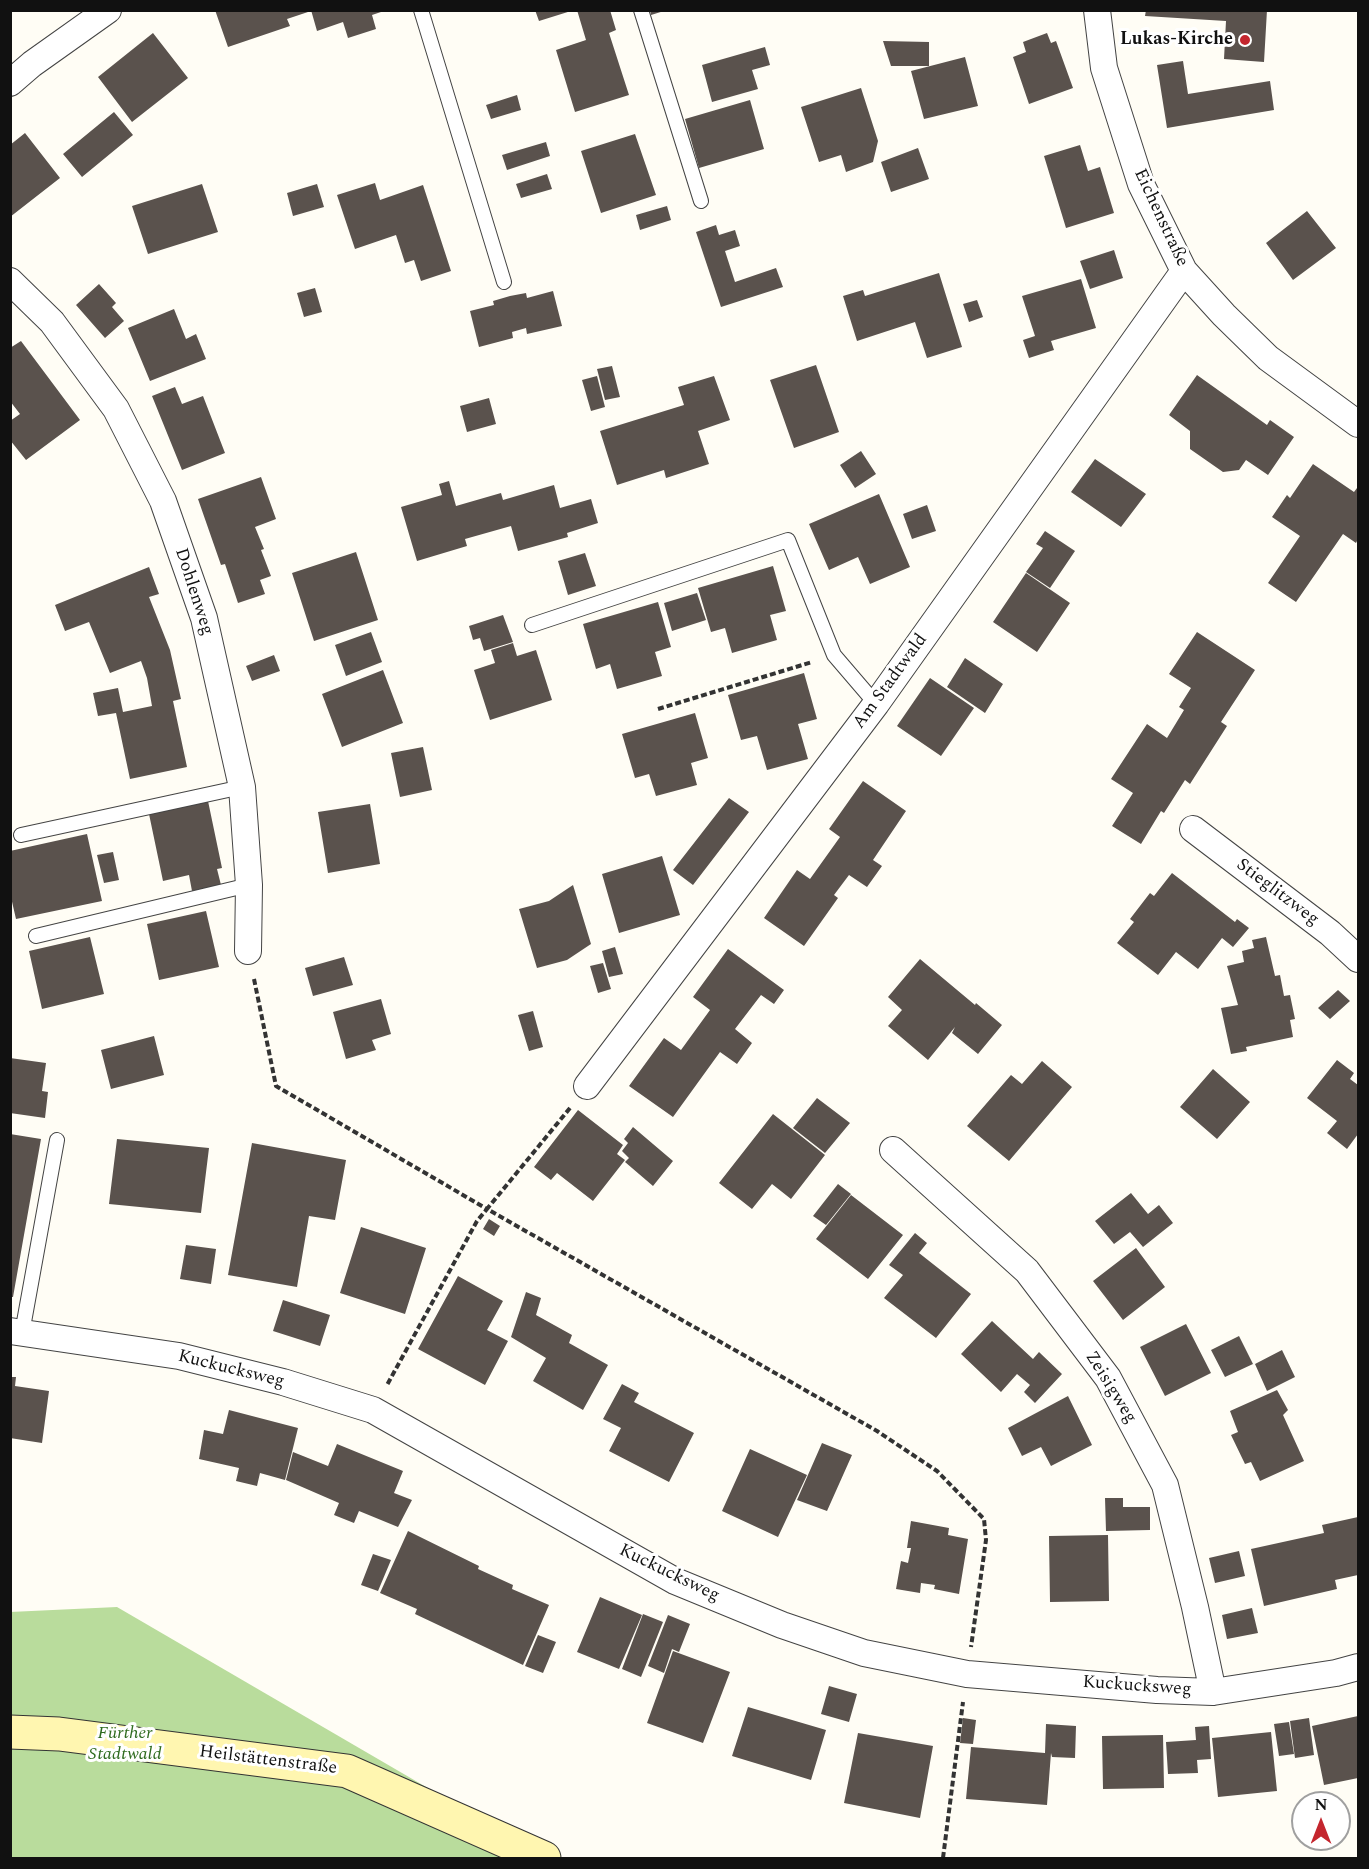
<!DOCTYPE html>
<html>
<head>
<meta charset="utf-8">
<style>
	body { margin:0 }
	#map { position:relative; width:1369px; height:1869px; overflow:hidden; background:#fffdf5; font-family:Spectral,serif }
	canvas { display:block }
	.frame { position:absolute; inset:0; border:12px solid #111; pointer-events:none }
	.north { position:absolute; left:1291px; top:1791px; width:60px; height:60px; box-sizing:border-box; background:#fff; border:2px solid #a0a0a0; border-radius:50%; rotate:0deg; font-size:16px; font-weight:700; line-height:24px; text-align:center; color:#111 }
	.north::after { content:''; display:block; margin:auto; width:21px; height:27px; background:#c4262e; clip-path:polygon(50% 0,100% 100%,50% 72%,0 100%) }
</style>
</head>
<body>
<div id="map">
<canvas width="1369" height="1869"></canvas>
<div class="frame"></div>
<div class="north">N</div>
</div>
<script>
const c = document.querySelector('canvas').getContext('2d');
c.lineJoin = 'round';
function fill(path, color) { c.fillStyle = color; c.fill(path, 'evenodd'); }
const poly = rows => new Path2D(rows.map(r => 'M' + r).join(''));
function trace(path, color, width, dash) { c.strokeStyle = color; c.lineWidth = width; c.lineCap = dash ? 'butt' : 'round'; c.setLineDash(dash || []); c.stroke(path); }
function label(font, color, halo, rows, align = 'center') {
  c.font = font + ' Spectral,serif'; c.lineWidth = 6; c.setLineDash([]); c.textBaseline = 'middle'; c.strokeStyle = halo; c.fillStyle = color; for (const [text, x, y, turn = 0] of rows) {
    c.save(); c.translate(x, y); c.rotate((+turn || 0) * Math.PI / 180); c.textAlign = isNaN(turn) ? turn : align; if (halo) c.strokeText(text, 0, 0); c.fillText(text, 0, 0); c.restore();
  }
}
const forest = poly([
	[117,1607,548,1858,11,1858,10,1612]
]);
const building = poly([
	[215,10,310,10,311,11,287,19,290,26,228,47],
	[311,10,384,10,384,11,372,15,376,29,348,38,343,22,317,31],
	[535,10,571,10,571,11,539,21],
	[577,10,610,10,616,30,609,33,629,95,575,112,556,50,586,40],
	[650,10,664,10,664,11,651,15],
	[1146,10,1267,10,1264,62,1224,59,1226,21,1145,16],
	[153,33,188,78,132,122,98,77],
	[1047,33,1051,43,1056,41,1073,88,1029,104,1013,57,1026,52,1023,42],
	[883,41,929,42,929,66,891,66],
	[765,47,770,65,752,70,758,89,712,102,702,65],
	[965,57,978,106,924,119,911,71],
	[1183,61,1188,94,1270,81,1274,110,1167,128,1157,65],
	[861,88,878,141,873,162,846,172,841,155,819,162,801,107],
	[517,95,521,110,491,119,486,105],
	[750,100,764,149,699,168,685,119],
	[114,112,133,135,82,177,63,154],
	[25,133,60,178,10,217,10,145],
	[635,134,656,195,601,213,581,151],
	[546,142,550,156,507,170,502,155],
	[1080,145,1088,171,1100,167,1114,213,1066,228,1044,156],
	[918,148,929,179,891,192,881,162],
	[547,174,552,189,521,198,516,184],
	[375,183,380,200,423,185,451,271,421,281,414,260,405,263,396,235,355,249,337,195],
	[202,184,218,232,148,254,132,206],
	[317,184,324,207,293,216,287,193],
	[667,206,671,220,640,230,636,215],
	[1307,211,1336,248,1293,280,1266,243],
	[716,225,719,235,735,230,740,246,725,251,735,282,776,268,783,287,721,307,696,232],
	[1114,250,1123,278,1090,289,1080,261],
	[939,273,962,347,927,358,915,322,857,341,843,296,863,290,865,296],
	[1081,279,1096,328,1051,341,1054,350,1029,358,1023,340,1035,336,1022,296],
	[99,284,116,303,112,307,124,321,105,338,76,305],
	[315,288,322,312,304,317,297,293],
	[553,291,562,326,527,334,526,328,512,332,513,338,479,347,470,311,494,305,493,301,510,296,526,293,527,298],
	[977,300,983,317,969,322,963,304],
	[174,309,186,339,196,334,206,359,150,381,128,328],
	[21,341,80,420,26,460,10,440,10,421,20,414,10,401,10,348],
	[816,365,839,432,794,448,770,380],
	[612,366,620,397,605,400,597,369],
	[1197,375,1267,425,1270,420,1294,437,1268,475,1246,460,1239,470,1223,472,1190,449,1190,431,1169,415],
	[597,376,605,407,591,411,582,380],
	[714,376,730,420,698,431,709,464,666,478,664,470,617,485,600,431,684,405,678,387],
	[175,387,182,404,203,396,225,453,182,470,152,396],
	[489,398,496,424,467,432,460,406],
	[861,451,876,474,855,488,840,465],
	[1095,459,1146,494,1121,527,1071,492],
	[1313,464,1354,492,1357,488,1358,489,1358,539,1356,543,1343,534,1296,602,1268,583,1300,536,1272,517,1287,495,1290,498],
	[261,477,276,519,255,527,264,549,261,550,271,576,260,580,265,594,238,603,225,564,221,565,198,499],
	[449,481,456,506,501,493,503,500,554,485,560,508,591,499,598,523,567,533,568,537,518,551,511,526,465,539,467,546,417,561,401,507,442,495,439,484],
	[879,494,910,567,870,584,858,557,829,570,809,524],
	[927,505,936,531,912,539,903,514],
	[1045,531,1075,551,1050,588,1026,572,1043,548,1036,544],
	[356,552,378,620,314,641,292,573],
	[585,553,596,586,568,595,558,561],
	[773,566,786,611,770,615,777,640,732,653,725,628,711,632,698,588],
	[149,567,159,594,149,597,170,650,181,699,173,701,187,767,130,779,116,713,98,716,93,693,118,688,123,712,152,706,147,678,141,661,110,673,89,622,65,631,55,605],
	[1026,573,1070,603,1037,652,993,622],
	[697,593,706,620,672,631,664,603],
	[658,602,671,647,655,652,662,676,617,689,610,664,596,669,583,624],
	[503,615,513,642,484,651,480,638,473,640,469,626],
	[371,632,382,662,346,676,335,645],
	[1197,632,1255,670,1221,722,1227,726,1190,784,1185,780,1164,813,1161,811,1141,844,1112,826,1133,793,1111,779,1147,724,1167,738,1184,710,1179,707,1191,688,1169,674],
	[513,643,517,656,536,650,552,700,490,720,474,670,495,663,491,650],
	[274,655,280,671,252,681,246,666],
	[965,658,1003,684,985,713,947,687],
	[383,670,403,723,342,747,322,694],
	[804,673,817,719,798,724,808,759,767,770,757,736,741,740,728,695],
	[930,678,974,708,941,756,897,726],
	[695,713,708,758,691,763,697,785,656,796,649,774,635,778,622,734],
	[423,747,432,790,400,797,391,753],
	[863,781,906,811,873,860,882,866,867,887,849,875,834,895,838,898,804,946,764,918,797,870,810,879,840,837,829,829],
	[729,798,749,812,693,885,673,870],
	[208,801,222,868,217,869,221,885,192,891,189,875,163,881,149,814],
	[370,804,380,864,328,873,318,812],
	[87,834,102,901,16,919,10,893,10,851],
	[113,852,119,880,104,883,97,855],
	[662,856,680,915,619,933,602,874],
	[1172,873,1235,922,1237,919,1249,928,1233,947,1222,938,1198,969,1176,952,1158,975,1117,943,1134,922,1130,919,1150,893,1154,896],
	[573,885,591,944,567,960,537,968,519,909,549,901],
	[206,911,219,967,159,980,147,924],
	[90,937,104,994,42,1009,29,951],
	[1266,937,1275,976,1280,975,1284,996,1290,995,1295,1019,1290,1020,1293,1037,1246,1047,1247,1051,1231,1054,1221,1008,1238,1005,1227,966,1244,962,1242,951,1254,948,1252,940],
	[615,947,623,974,609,977,602,951],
	[728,949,784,990,774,1004,761,995,735,1029,752,1043,737,1064,720,1052,673,1117,629,1086,664,1038,681,1050,710,1010,693,997],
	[344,957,353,985,313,996,305,968],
	[920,959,975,1005,976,1003,1002,1025,978,1054,952,1033,955,1027,928,1060,888,1026,902,1010,888,997],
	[603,963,611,989,598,993,590,966],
	[1338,990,1350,1001,1330,1019,1318,1008],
	[381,999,391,1034,372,1040,376,1050,346,1059,333,1012],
	[533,1011,543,1047,529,1051,518,1015],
	[154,1036,164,1075,111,1089,101,1050],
	[10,1058,46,1063,42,1091,48,1092,45,1118,10,1113],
	[1337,1060,1354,1073,1350,1079,1358,1085,1358,1134,1347,1149,1327,1133,1337,1121,1307,1098],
	[1042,1061,1072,1087,1009,1161,967,1126,1011,1075,1022,1084],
	[1213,1069,1250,1102,1217,1139,1180,1107],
	[817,1098,850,1123,825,1153,793,1128],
	[578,1110,623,1145,617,1154,625,1160,593,1201,557,1173,551,1180,534,1167],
	[773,1114,825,1155,791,1199,772,1184,752,1209,719,1183],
	[633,1127,673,1161,653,1186,625,1162,629,1158,622,1151,628,1143,624,1139],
	[10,1134,41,1139,13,1297,10,1297],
	[117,1139,209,1148,201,1213,109,1204],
	[252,1143,346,1160,335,1220,309,1216,297,1287,228,1275],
	[838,1184,851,1194,826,1225,813,1216],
	[1131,1193,1148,1214,1159,1205,1173,1223,1143,1247,1130,1232,1114,1244,1095,1221],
	[851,1195,903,1235,868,1279,816,1239],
	[489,1219,500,1226,494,1236,483,1229],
	[361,1227,426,1248,405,1314,340,1293],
	[915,1233,927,1243,919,1253,971,1294,936,1338,884,1298,903,1275,889,1265],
	[186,1245,216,1249,211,1284,180,1279],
	[1136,1248,1165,1287,1123,1320,1093,1281],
	[458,1276,503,1301,487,1330,508,1341,485,1385,418,1349],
	[526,1292,541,1298,536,1315,572,1335,569,1343,608,1365,583,1410,533,1381,546,1358,511,1337],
	[283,1300,330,1315,320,1346,273,1331],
	[992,1321,1033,1359,1039,1352,1062,1374,1035,1403,1024,1392,1030,1385,1017,1374,1001,1392,961,1354],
	[1186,1324,1211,1373,1165,1396,1140,1347],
	[1239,1336,1253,1364,1225,1377,1211,1350],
	[1282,1350,1295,1377,1267,1391,1255,1364],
	[10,1377,16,1377,15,1386,49,1391,42,1443,10,1438],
	[622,1384,639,1393,634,1402,694,1433,669,1482,609,1451,621,1428,603,1419],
	[1277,1390,1288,1410,1283,1415,1304,1461,1260,1481,1251,1462,1245,1464,1231,1435,1238,1432,1230,1411],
	[1068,1396,1092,1445,1051,1466,1041,1447,1022,1456,1008,1428],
	[229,1410,298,1428,285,1480,260,1473,257,1486,236,1481,239,1468,199,1459,204,1430,223,1434],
	[822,1443,852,1455,827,1511,797,1500],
	[337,1444,403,1471,394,1493,412,1500,398,1527,359,1511,354,1523,334,1515,339,1503,286,1480,293,1452,328,1466],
	[750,1449,807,1475,778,1537,722,1511],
	[1105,1498,1123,1498,1123,1507,1150,1507,1150,1530,1106,1531],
	[1358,1517,1358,1575,1335,1580,1337,1589,1264,1606,1251,1549,1324,1533,1322,1525],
	[911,1521,949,1528,948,1535,968,1539,959,1594,934,1589,935,1585,921,1583,920,1593,896,1589,901,1561,908,1563,911,1548,907,1548],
	[408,1531,479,1566,478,1569,513,1585,512,1589,549,1605,523,1665,415,1614,417,1609,380,1593],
	[1108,1535,1109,1601,1050,1602,1049,1536],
	[1239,1551,1245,1576,1215,1583,1209,1558],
	[373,1554,391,1560,378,1591,361,1585],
	[600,1597,642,1615,619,1669,577,1652],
	[1252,1608,1258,1633,1227,1639,1222,1615],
	[643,1614,663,1622,641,1677,622,1669],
	[668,1615,690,1624,679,1652,672,1649,664,1673,648,1666],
	[538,1635,556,1642,543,1673,525,1666],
	[673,1651,730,1672,703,1743,647,1723],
	[829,1686,857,1694,849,1722,821,1714],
	[748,1707,826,1730,811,1780,732,1756],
	[1358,1716,1358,1778,1324,1785,1312,1726],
	[963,1718,976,1720,973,1744,960,1743],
	[1309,1718,1314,1755,1295,1758,1290,1721],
	[1289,1722,1294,1754,1279,1756,1274,1724],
	[1046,1724,1076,1726,1075,1758,1052,1757,1051,1753,1047,1805,966,1799,971,1747,1045,1753],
	[1209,1726,1211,1759,1197,1760,1198,1773,1168,1774,1166,1742,1196,1740,1195,1727],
	[1271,1732,1277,1791,1218,1797,1212,1738],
	[858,1733,933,1746,920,1818,844,1803],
	[1163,1735,1164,1788,1103,1789,1102,1736]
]);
const path = poly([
	[658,709,812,662],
	[254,979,276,1086,487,1209,477,1221,387,1385],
	[570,1108,487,1209,877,1431,937,1471,984,1519,986,1540,971,1647],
	[943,1858,963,1702]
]);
const lane = poly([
	[421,10,504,282],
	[641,10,701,201],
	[532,625,788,540,834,655,876,704],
	[21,835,242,787],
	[36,936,249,885],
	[22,1333,57,1140]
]);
const street = poly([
	[1097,10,1104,68,1141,184,1184,271,1224,315,1268,358,1358,424],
	[10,83,32,64,108,10],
	[10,281,52,322,116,409,163,501,204,618,242,787,249,885,248,951],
	[1193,829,1330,933,1358,959],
	[587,1086,876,704,1184,271],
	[893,1150,1027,1271,1108,1378,1165,1485,1195,1607,1213,1692],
	[10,1331,179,1356,283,1382,373,1410,675,1581,782,1625,864,1653,967,1674,1157,1690,1213,1692,1336,1673,1358,1667]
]);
const secondary = poly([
	[10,1732,59,1734,347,1771,544,1858]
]);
const markers = [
	[1245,40,6,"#c4262e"]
];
const poiNames = [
	["Lukas-Kirche",1233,40]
];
const streetNames = [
	["Eichenstraße",1160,218,65],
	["Dohlenweg",193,592,72],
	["Am Stadtwald",891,682,-54],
	["Stieglitzweg",1277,893,37],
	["Kuckucksweg",231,1370,14],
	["Zeisigweg",1110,1388,58],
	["Kuckucksweg",669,1574,26],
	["Kuckucksweg",1137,1687,4],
	["Heilstättenstraße",268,1761,7]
];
const parkNames = [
	["Fürther",125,1734],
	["Stadtwald",125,1755]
];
fill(forest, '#b9dc9c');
fill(building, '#5a524d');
trace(lane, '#444', 16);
trace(street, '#444', 28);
trace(secondary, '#333', 35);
trace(path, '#333', 4, [6, 3]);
trace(lane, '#fff', 14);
trace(street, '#fff', 26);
trace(secondary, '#fff6b0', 33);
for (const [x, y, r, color] of markers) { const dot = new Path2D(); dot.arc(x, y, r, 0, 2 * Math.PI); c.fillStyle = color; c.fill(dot); trace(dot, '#fff', 2); }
label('bold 18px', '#111', '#fff', poiNames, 'right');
label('18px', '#111', '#fff', streetNames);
label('italic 18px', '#2f6b1f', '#fff', parkNames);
</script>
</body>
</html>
